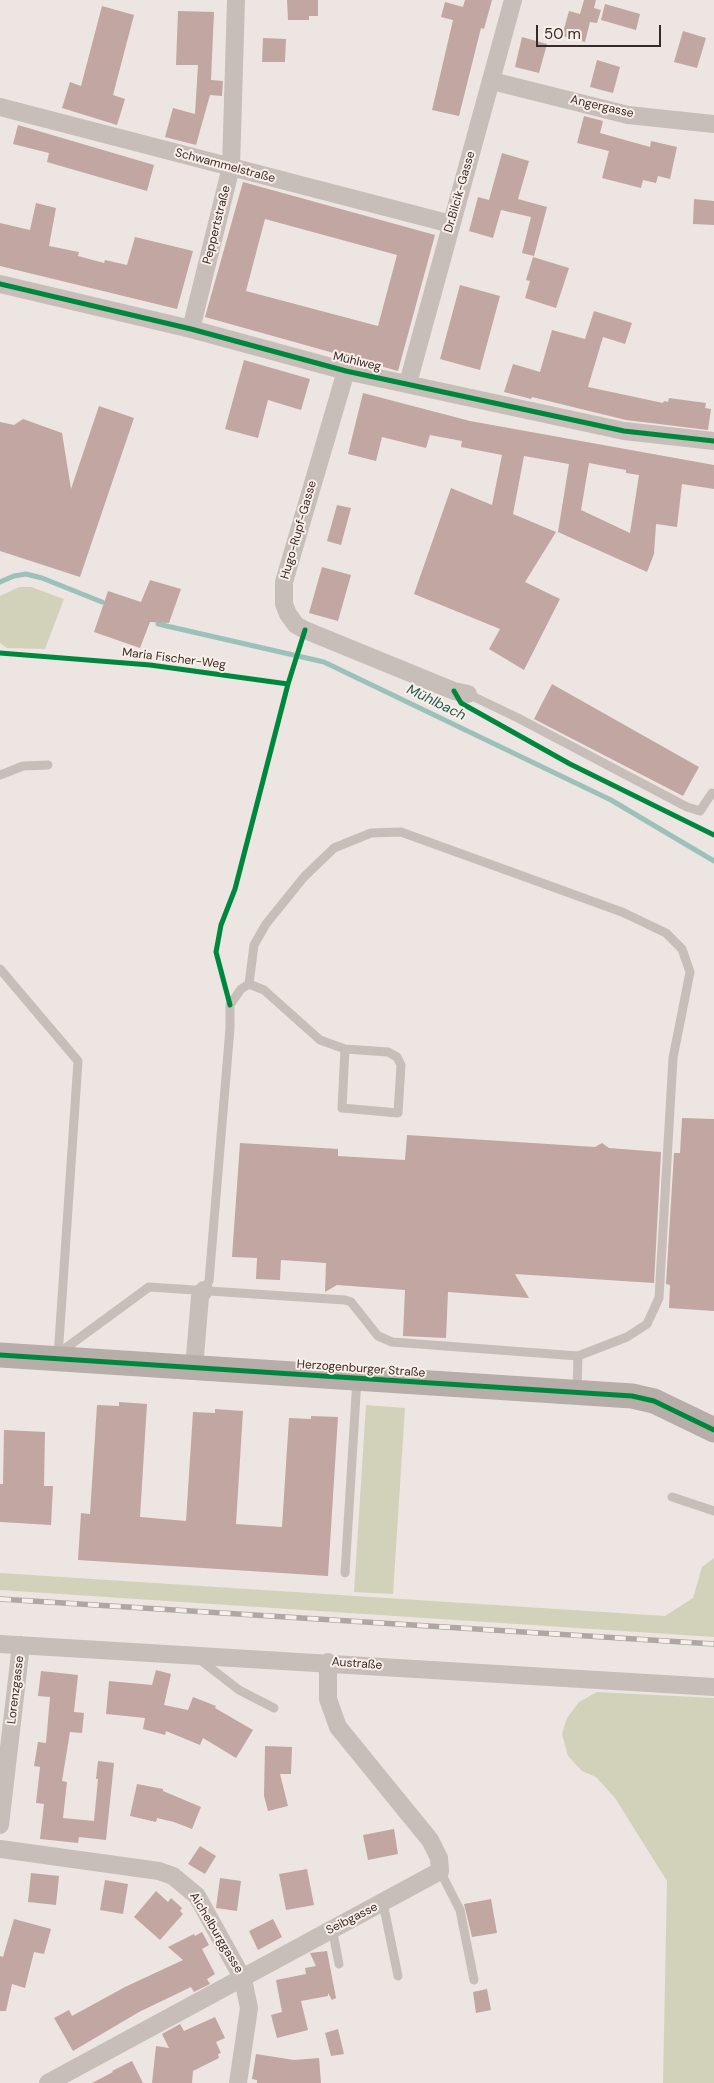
<!DOCTYPE html>
<html>
<head>
<meta charset="utf-8">
<style>
	body { margin:0 }
	#map { position:relative; width:714px; height:2083px; overflow:hidden; background:#ede5e1; font-family:"DM Sans",sans-serif }
	canvas { display:block }
	.scale { position:absolute; left:536px; top:25px; width:125px; height:22px; box-sizing:border-box; border:2px solid #382a28; border-top:0; padding-left:6px; font-size:15px; line-height:18px; white-space:nowrap; color:#382a28; -webkit-text-stroke:4px #faefe8; paint-order:stroke }
</style>
</head>
<body>
<div id="map">
<canvas width="714" height="2083"></canvas>
<div class="scale">50 m</div>
</div>
<script>
const c = document.querySelector('canvas').getContext('2d');
c.lineJoin = 'round';
function fill(path, color) { c.fillStyle = color; c.fill(path, 'evenodd'); }
const poly = rows => new Path2D(rows.map(r => 'M' + r).join(''));
function trace(path, color, width, dash) { c.strokeStyle = color; c.lineWidth = width; c.lineCap = dash ? 'butt' : 'round'; c.setLineDash(dash || []); c.stroke(path); }
function label(font, color, halo, rows, align = 'center') {
  c.font = font + ' "DM Sans",sans-serif'; c.lineWidth = 4; c.setLineDash([]); c.textBaseline = 'middle'; c.strokeStyle = halo; c.fillStyle = color; for (const [text, x, y, turn = 0] of rows) {
    c.save(); c.translate(x, y); c.rotate((+turn || 0) * Math.PI / 180); c.textAlign = isNaN(turn) ? turn : align; if (halo) c.strokeText(text, 0, 0); c.fillText(text, 0, 0); c.restore();
  }
}
const green = poly([
	[19,587,31,587,64,599,45,649,7,648,0,643,0,596],
	[366,1405,405,1408,393,1594,354,1592],
	[714,1558,714,1637,0,1590,0,1573,665,1616,693,1598,702,1567],
	[597,1692,714,1698,714,2083,663,2083,667,1881,615,1798,596,1777,582,1771,568,1756,562,1734,567,1718,579,1702]
]);
const stream = poly([
	[0,582,14,576,26,574,42,578,102,602],
	[158,624,324,662,611,800,714,861]
]);
const building = poly([
	[287,0,318,0,318,16,309,16,309,20,288,20],
	[465,0,492,0,484,29,481,28,459,116,432,110,453,20,441,17,445,2,463,7],
	[584,0,596,0,594,8,601,10,597,23,590,22,585,42,562,36,569,11,580,14],
	[605,4,640,14,636,30,601,20],
	[102,6,134,15,113,95,125,99,117,125,62,108,70,82,81,86],
	[178,11,214,12,211,80,223,81,222,96,210,95,196,145,165,137,173,108,195,114,198,65,176,65],
	[683,31,706,38,697,68,674,62],
	[522,37,547,44,539,73,515,67],
	[263,38,286,39,285,62,262,62],
	[597,60,620,67,613,93,590,87],
	[584,116,603,121,600,133,650,147,651,141,677,147,670,179,658,176,656,183,643,180,641,188,602,178,609,151,577,143],
	[18,125,154,165,147,191,47,162,49,153,13,144],
	[502,153,529,161,518,199,547,207,534,256,522,253,531,217,501,210,493,238,469,231,478,197,489,200],
	[243,182,435,235,398,371,205,317],
	[265,219,397,255,378,326,246,291],
	[694,199,714,201,714,225,693,224],
	[36,203,56,208,49,246,79,252,78,256,104,263,105,260,127,265,135,237,193,251,177,309,0,266,0,223,30,230],
	[533,257,569,268,556,308,525,298,530,281,526,280],
	[460,285,500,296,480,370,440,359],
	[594,311,632,323,625,344,603,337,588,387,663,403,664,401,668,402,669,398,706,403,705,408,711,409,708,430,626,420,532,397,531,399,504,392,513,364,540,372,552,330,585,339],
	[244,360,310,379,301,410,268,400,258,438,225,429],
	[363,393,470,421,714,465,714,489,682,484,677,527,656,524,654,554,647,572,558,532,569,464,524,456,513,514,556,532,525,582,560,599,524,670,489,649,500,629,414,594,451,488,492,505,502,455,461,447,462,441,430,435,426,448,382,437,376,461,348,454],
	[589,463,626,470,626,473,639,475,630,533,581,510],
	[99,406,134,418,80,577,0,551,0,422,14,425,23,419,62,433,71,489],
	[337,505,351,508,341,545,327,541],
	[322,567,351,575,338,621,309,613],
	[150,580,181,589,169,623,150,622,140,648,94,632,108,591,141,602],
	[552,684,699,767,683,796,534,719],
	[682,1118,714,1119,714,1311,669,1308,670,1285,666,1284,674,1153,680,1153],
	[407,1135,595,1147,602,1143,609,1148,661,1152,654,1283,515,1274,529,1298,448,1292,446,1338,403,1336,405,1290,337,1285,325,1292,326,1263,281,1260,280,1280,256,1279,257,1258,232,1257,240,1143,338,1149,338,1156,405,1160],
	[119,1402,147,1404,140,1517,186,1521,193,1412,215,1413,215,1409,243,1411,236,1524,282,1527,289,1418,311,1419,311,1416,338,1417,328,1576,78,1560,81,1513,90,1514,97,1405,119,1406],
	[4,1430,45,1432,44,1486,53,1486,51,1525,0,1522,0,1484,3,1484],
	[156,1670,171,1674,164,1705,188,1710,193,1697,216,1706,215,1708,253,1730,236,1758,203,1738,200,1745,166,1731,165,1735,143,1729,145,1718,106,1714,109,1681,152,1685],
	[41,1671,78,1675,74,1712,84,1713,82,1733,70,1732,62,1781,67,1782,63,1818,94,1821,98,1779,96,1779,98,1761,114,1763,106,1840,79,1837,78,1843,40,1839,44,1804,36,1803,40,1767,34,1766,38,1742,46,1743,50,1697,38,1696],
	[265,1746,292,1747,291,1774,280,1774,288,1806,268,1811,264,1796],
	[137,1784,163,1789,163,1791,201,1807,192,1829,174,1822,157,1818,156,1822,130,1816],
	[394,1829,398,1854,368,1860,363,1835],
	[200,1846,216,1856,205,1874,188,1864],
	[307,1869,314,1905,286,1910,279,1874],
	[31,1873,59,1876,56,1905,28,1902],
	[220,1878,241,1881,237,1911,216,1908],
	[105,1880,128,1884,123,1914,100,1910],
	[156,1891,168,1902,171,1898,182,1908,180,1911,183,1914,160,1940,134,1917],
	[491,1899,497,1933,472,1937,464,1904],
	[14,1919,51,1929,44,1954,34,1952,25,1988,12,1984,6,2011,0,2011,0,1956,3,1957],
	[273,1919,282,1937,258,1950,249,1931],
	[202,1932,209,1945,202,1949,215,1974,207,1979,210,1984,194,1992,191,1987,139,2012,73,2051,54,2018,69,2010,72,2016,125,1987,183,1960,168,1947,194,1934,195,1936],
	[327,1951,336,1998,332,2000,328,1993,328,1996,301,2001,308,2030,277,2038,271,2015,282,2012,276,1980,306,1974,305,1968,316,1966,310,1953],
	[487,1989,491,2010,476,2013,473,1992],
	[215,2017,225,2038,216,2042,221,2053,218,2054,219,2058,193,2071,192,2083,152,2083,156,2046,169,2048,162,2034,180,2024,184,2031],
	[338,2029,344,2054,331,2056,325,2033],
	[256,2054,294,2060,319,2058,321,2083,257,2083,257,2080,252,2079],
	[132,2061,143,2083,92,2083,113,2072,112,2071]
]);
const lane = poly([
	[468,694,518,718,687,807,700,811,712,793],
	[0,775,23,766,48,765],
	[0,969,78,1061,58,1357],
	[249,984,254,945,266,924,304,877,334,848,371,833,401,832,622,912,666,933,682,949,690,972,673,1058,659,1298,647,1324,627,1337,578,1356,577,1390],
	[204,1290,209,1281,230,1028,230,1005,241,989,249,984,264,990,320,1040,345,1049,388,1052,397,1057,401,1065,398,1113,342,1108,345,1049],
	[59,1353,149,1287,345,1300,351,1302,378,1336,392,1342,578,1356],
	[672,1497,714,1511],
	[345,1573,357,1379],
	[199,1659,239,1690,274,1708],
	[440,1871,460,1910,474,1980],
	[383,1903,398,1976],
	[332,1928,339,1964]
]);
const street = poly([
	[492,81,628,115,714,124],
	[0,107,451,224],
	[0,284,191,329,346,371,624,431,714,441],
	[191,329,231,167,236,0],
	[346,371,284,582,284,604,288,614,296,625,305,630,454,691,468,694],
	[408,383,513,0],
	[194,1368,200,1297,204,1290],
	[0,1644,714,1687],
	[0,1825,21,1645],
	[0,1849,159,1871,173,1876,197,1896,243,1979,249,2008,238,2083],
	[48,2083,440,1871,439,1858,430,1840,338,1727,328,1699,328,1662]
]);
const secondary = poly([
	[0,1355,632,1396,654,1401,714,1430]
]);
const rail = poly([
	[0,1599,714,1644]
]);
const cycleway = poly([
	[0,284,191,329,346,371,624,431,714,441],
	[0,653,150,665,288,684,305,630],
	[454,691,461,703,570,764,714,835],
	[230,1005,216,952,221,925,235,889,288,684],
	[0,1355,632,1396,654,1401,714,1430]
]);
const streetNames = [
	["Angergasse",602,107,13],
	["Schwammelstraße",225,166,15],
	["Dr.Bilcik-Gasse",460,192,-74],
	["Peppertstraße",217,225,-76],
	["Mühlweg",357,362,13],
	["Hugo-Rupf-Gasse",299,530,-74],
	["Maria Fischer-Weg",174,659,7],
	["Herzogenburger Straße",361,1369,4],
	["Austraße",357,1664,4],
	["Lorenzgasse",16,1690,-83],
	["Seibgasse",352,1919,-27],
	["Aichelburggasse",216,1933,59]
];
const waterNames = [
	["Mühlbach",436,703,26]
];
fill(green, '#d2d2ba');
trace(stream, '#9cc1bb', 5);
fill(building, '#c2a6a2');
trace(lane, '#c7beb9', 9);
trace(street, '#c7beb9', 18);
trace(secondary, '#b7aeaa', 25);
trace(rail, '#afa7a4', 5.5);
trace(rail, '#faefe8', 4, [11]);
trace(cycleway, '#00873e', 5);
label('12px', '#382a28', '#faefe8', streetNames);
label('italic 14px', '#1b5b55', '#faefe8', waterNames);
</script>
</body>
</html>
